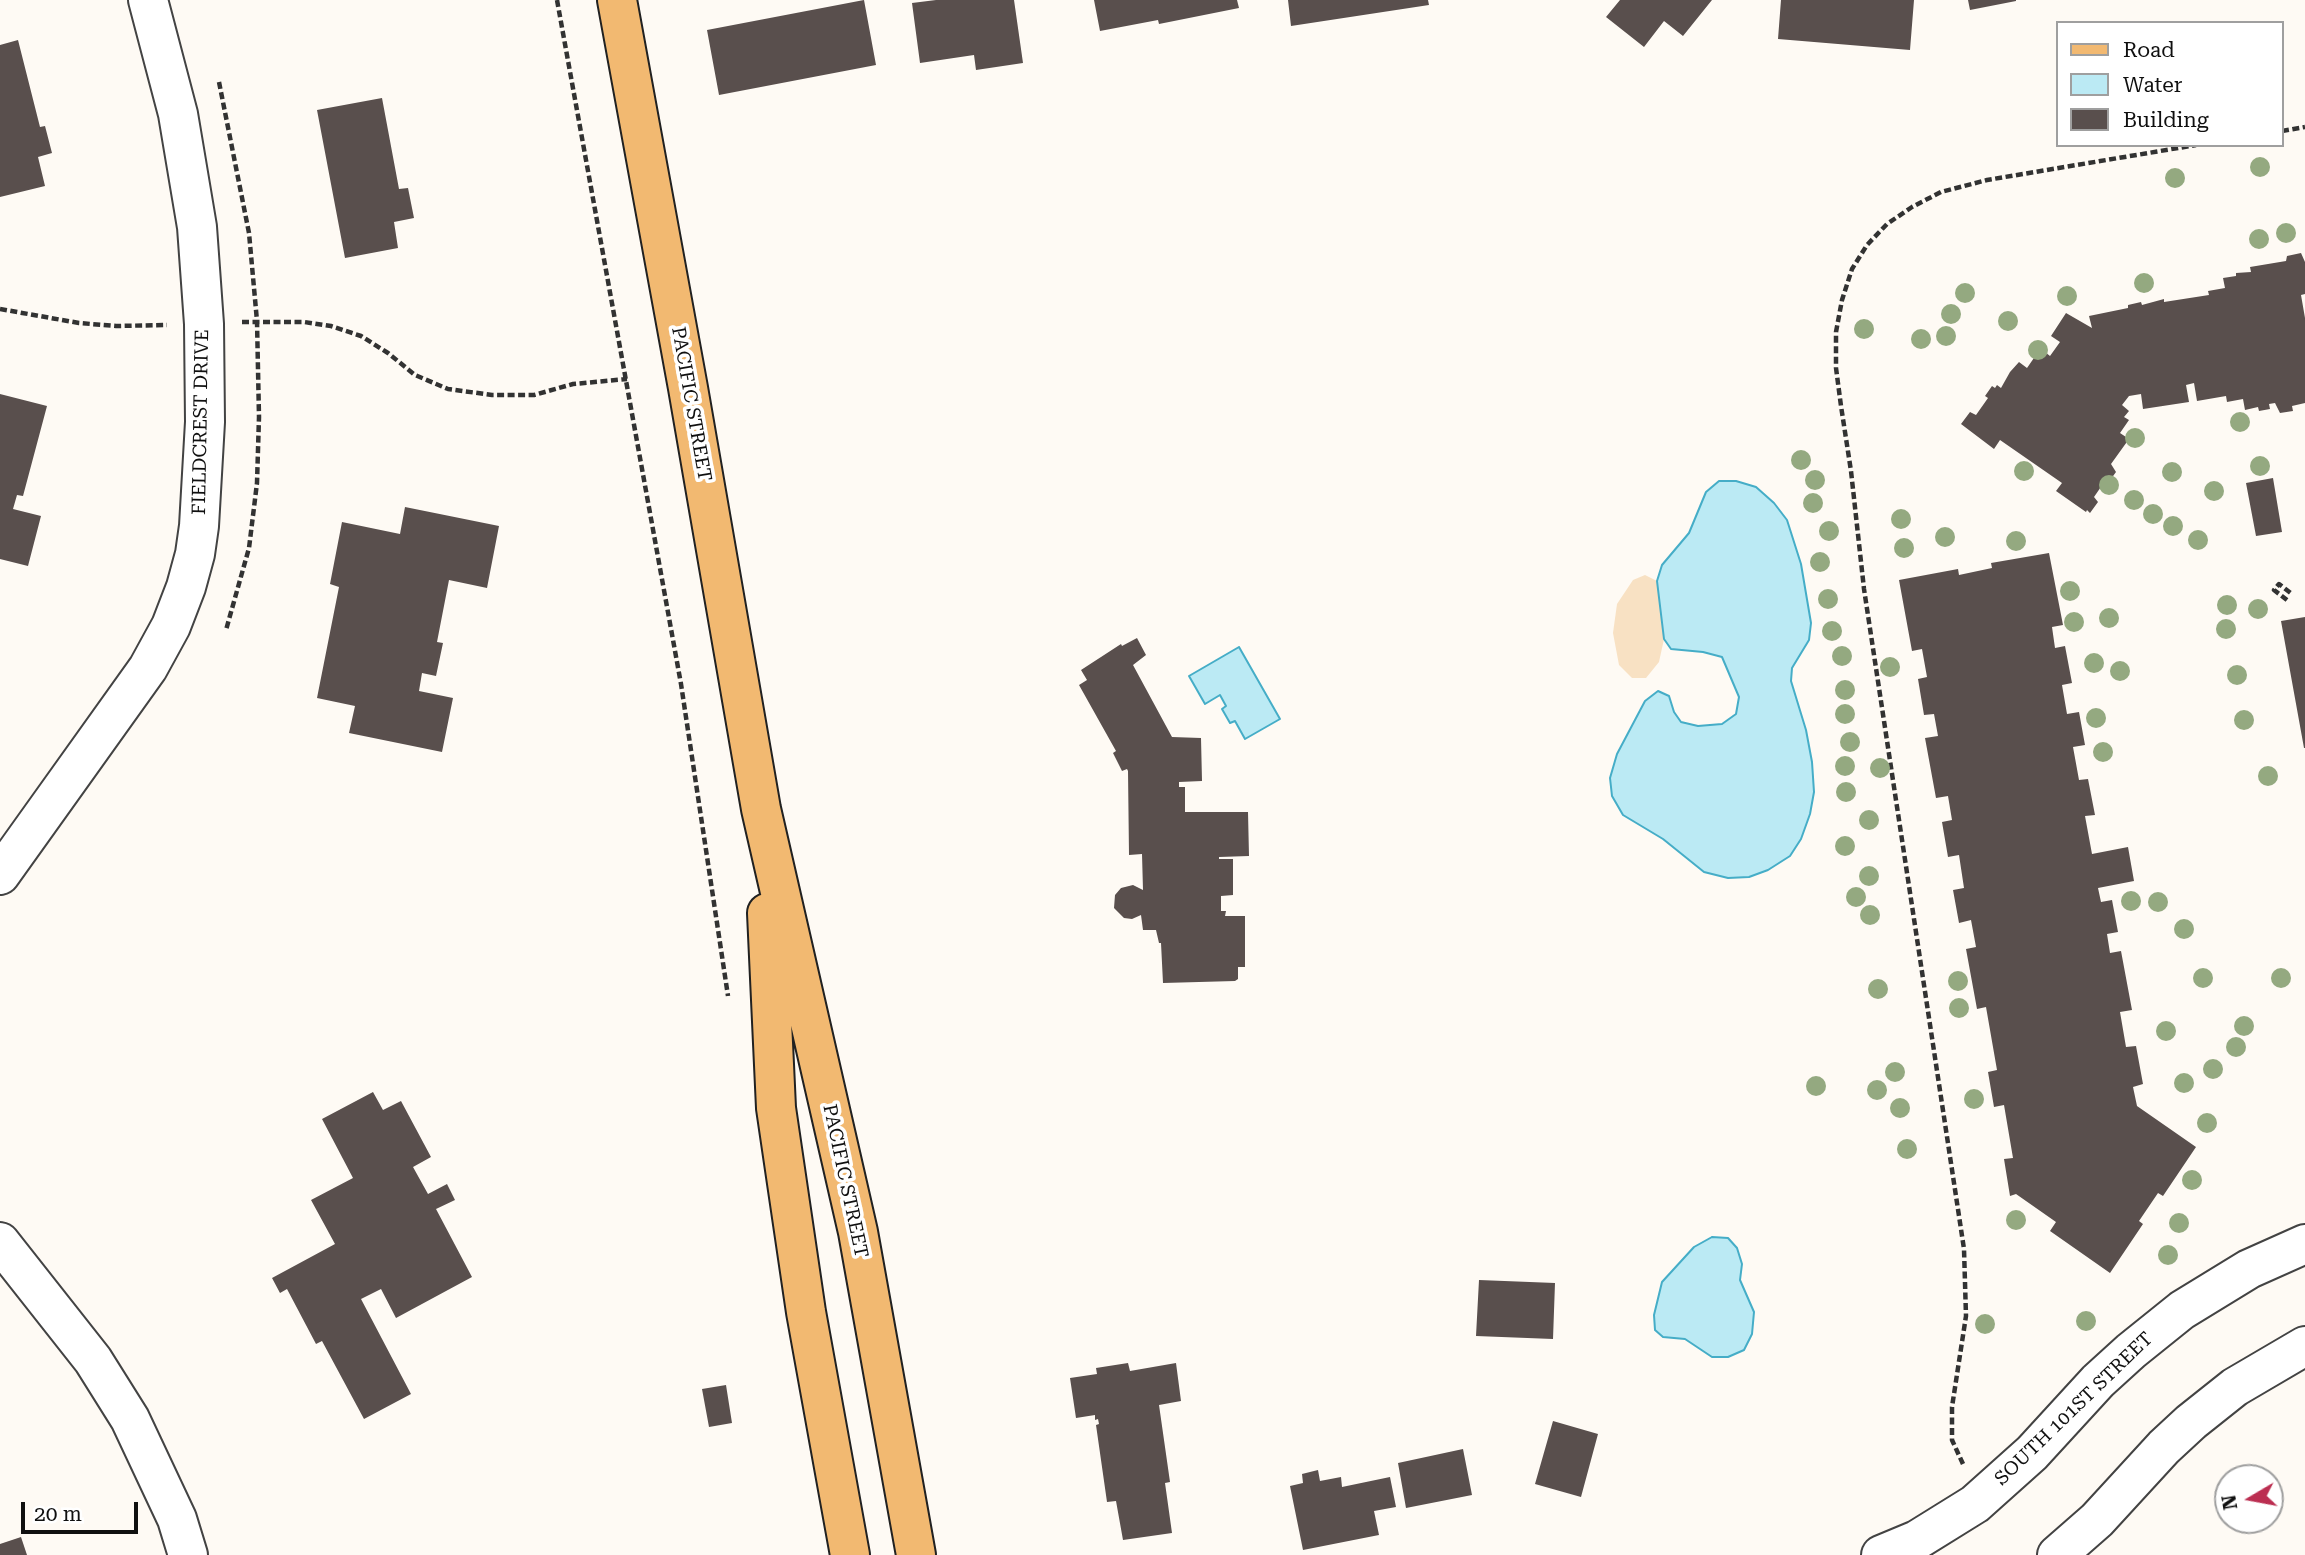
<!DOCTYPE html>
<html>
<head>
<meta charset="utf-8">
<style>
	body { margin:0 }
	#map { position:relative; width:2305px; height:1555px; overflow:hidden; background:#fefaf4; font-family:"Roboto Serif",serif }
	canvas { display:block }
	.legend { position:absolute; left:2056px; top:21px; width:228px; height:126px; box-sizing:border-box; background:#fff; border:2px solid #9f9f9f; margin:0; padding:9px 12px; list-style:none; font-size:21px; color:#101010 }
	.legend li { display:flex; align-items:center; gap:14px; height:35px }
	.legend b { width:35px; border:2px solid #9f9f9f }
	.north { position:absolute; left:2214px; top:1464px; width:70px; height:70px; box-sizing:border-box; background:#fff; border:2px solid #9f9f9f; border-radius:50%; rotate:260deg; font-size:19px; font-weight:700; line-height:28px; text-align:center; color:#101010 }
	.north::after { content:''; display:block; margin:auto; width:24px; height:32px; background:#bb2e51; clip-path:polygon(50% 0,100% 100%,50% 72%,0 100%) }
	.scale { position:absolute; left:21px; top:1502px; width:117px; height:32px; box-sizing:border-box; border:4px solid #101010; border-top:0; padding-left:9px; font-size:21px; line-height:24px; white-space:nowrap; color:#101010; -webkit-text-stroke:5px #fff; paint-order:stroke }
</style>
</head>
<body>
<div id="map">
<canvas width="2305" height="1555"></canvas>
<ul class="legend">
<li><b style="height:9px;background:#f2b971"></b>Road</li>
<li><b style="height:19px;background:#bbeaf4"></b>Water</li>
<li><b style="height:19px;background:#594f4d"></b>Building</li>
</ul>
<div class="north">N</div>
<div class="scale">20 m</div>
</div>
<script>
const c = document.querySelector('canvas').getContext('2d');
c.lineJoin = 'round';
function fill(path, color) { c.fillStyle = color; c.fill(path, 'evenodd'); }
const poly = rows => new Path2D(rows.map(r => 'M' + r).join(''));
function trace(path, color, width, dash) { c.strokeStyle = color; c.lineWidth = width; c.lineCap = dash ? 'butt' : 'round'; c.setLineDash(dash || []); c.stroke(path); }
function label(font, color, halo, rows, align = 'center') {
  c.font = font + ' "Roboto Serif",serif'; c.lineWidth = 7; c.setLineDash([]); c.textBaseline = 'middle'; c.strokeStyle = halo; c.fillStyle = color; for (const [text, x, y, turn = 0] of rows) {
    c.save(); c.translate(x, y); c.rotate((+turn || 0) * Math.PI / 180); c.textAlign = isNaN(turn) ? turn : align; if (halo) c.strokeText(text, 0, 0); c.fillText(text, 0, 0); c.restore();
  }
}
const sand = poly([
	[1645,575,1657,581,1664,639,1659,662,1646,678,1632,678,1619,665,1613,633,1617,604,1633,580]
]);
const water = poly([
	[1719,481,1736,481,1756,487,1774,503,1787,520,1801,564,1811,623,1809,640,1792,668,1791,681,1806,730,1812,762,1814,792,1810,814,1801,839,1790,856,1768,870,1749,877,1728,878,1704,872,1663,839,1623,815,1612,796,1610,778,1617,754,1645,701,1658,691,1669,696,1674,712,1681,722,1698,726,1722,724,1736,714,1739,697,1722,657,1703,652,1671,649,1664,639,1657,581,1662,565,1689,533,1706,492,1719,481],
	[1239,647,1280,719,1245,739,1235,721,1230,723,1222,709,1226,706,1220,695,1205,704,1189,676,1239,647],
	[1712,1237,1728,1238,1737,1248,1742,1264,1740,1280,1754,1312,1752,1334,1744,1350,1728,1357,1712,1357,1685,1339,1663,1337,1655,1330,1654,1315,1662,1282,1694,1247,1712,1237]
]);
const building = poly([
	[864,0,876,65,719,95,707,30],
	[936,0,1014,0,1023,63,976,70,974,55,920,63,912,3],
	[1094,0,1237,0,1239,8,1159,24,1158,20,1100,31],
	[1288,0,1428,0,1429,5,1291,26],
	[1620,0,1712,0,1683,36,1664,21,1644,47,1606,17],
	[1781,0,1914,0,1910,50,1778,39],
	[1968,0,2016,0,2016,1,1970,10],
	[18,40,40,127,45,126,52,153,38,157,45,186,0,197,0,45],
	[382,98,399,189,408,188,414,218,394,222,398,248,345,258,317,110],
	[2301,253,2305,262,2305,294,2301,295,2305,318,2305,403,2292,406,2293,411,2280,413,2275,403,2269,404,2270,409,2259,411,2258,407,2245,410,2243,399,2227,402,2226,396,2197,401,2194,383,2186,385,2189,402,2143,409,2141,394,2129,396,2122,405,2129,411,2124,417,2129,420,2120,433,2129,439,2111,464,2116,472,2108,483,2105,481,2094,497,2098,502,2090,513,2087,510,2086,512,2056,491,2062,483,2000,440,1994,449,1961,424,1970,412,1976,415,1988,398,1985,396,1992,386,1995,388,1997,385,2001,388,2010,372,2019,362,2027,368,2036,355,2041,358,2045,352,2050,356,2060,342,2051,336,2066,313,2092,328,2089,316,2128,308,2128,305,2141,302,2142,305,2164,299,2164,302,2209,295,2208,291,2225,288,2223,278,2236,276,2236,273,2251,272,2250,267,2286,261,2287,256],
	[0,394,47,406,23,496,17,495,13,509,41,516,28,566,0,559],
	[2273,478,2282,532,2256,536,2246,483],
	[405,507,499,526,487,588,449,580,437,642,443,643,436,676,422,673,419,691,453,698,442,752,349,733,355,706,317,698,339,587,330,584,342,522,400,534],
	[2049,553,2063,625,2052,627,2055,648,2065,646,2072,683,2062,685,2067,714,2079,712,2085,745,2073,747,2079,780,2088,779,2095,815,2085,816,2092,854,2128,847,2134,881,2098,888,2101,902,2112,900,2118,932,2107,934,2110,953,2121,951,2132,1010,2120,1012,2126,1047,2136,1046,2143,1084,2133,1087,2137,1106,2196,1147,2163,1196,2158,1193,2139,1221,2143,1224,2110,1273,2050,1231,2056,1222,2016,1194,2010,1196,2004,1159,2013,1158,2004,1105,1994,1107,1988,1072,1997,1070,1986,1007,1977,1009,1966,949,1976,947,1971,920,1959,923,1953,890,1964,888,1959,855,1948,857,1942,822,1952,820,1948,796,1936,798,1925,738,1938,736,1934,714,1924,715,1918,679,1927,677,1922,649,1912,651,1899,580,1958,569,1959,575,1992,568,1991,563],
	[2305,617,2305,748,2304,748,2281,621],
	[1137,638,1146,655,1133,665,1172,737,1201,738,1202,781,1179,782,1179,787,1185,787,1185,812,1248,812,1249,856,1219,857,1219,859,1233,859,1233,895,1221,896,1221,911,1226,911,1225,916,1245,916,1245,967,1238,967,1238,979,1235,981,1163,983,1161,943,1159,943,1156,930,1143,930,1141,915,1132,919,1124,918,1114,908,1115,895,1121,888,1133,885,1143,890,1142,854,1129,855,1128,771,1127,769,1122,771,1113,753,1116,751,1079,685,1087,680,1081,670,1121,644,1122,646],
	[373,1092,383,1110,401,1101,431,1157,413,1167,428,1194,447,1184,455,1200,436,1209,472,1277,396,1318,381,1289,361,1299,411,1394,364,1419,322,1341,316,1344,287,1289,280,1293,272,1278,335,1244,311,1200,353,1178,322,1119],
	[1479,1280,1555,1283,1553,1339,1476,1336],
	[1128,1363,1130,1371,1176,1363,1181,1401,1159,1405,1170,1482,1165,1483,1172,1533,1123,1540,1116,1501,1107,1502,1096,1425,1099,1424,1098,1419,1095,1420,1095,1415,1076,1418,1070,1378,1097,1374,1096,1368],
	[726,1385,732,1423,709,1427,702,1389],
	[1553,1421,1598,1434,1581,1497,1535,1484],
	[1463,1449,1472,1495,1406,1508,1398,1463],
	[1318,1470,1320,1481,1341,1477,1342,1487,1390,1477,1396,1507,1374,1511,1379,1535,1303,1550,1290,1486,1303,1483,1302,1474],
	[21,1537,27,1555,0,1555,0,1544]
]);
const path = poly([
	[557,0,681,684,728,996],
	[219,82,249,233,257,321,259,417,257,483,249,548,226,630],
	[2282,131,2305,127],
	[0,309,79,323,116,326,167,325],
	[242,322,304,322,331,326,361,336,388,353,415,375,448,389,492,395,534,395,573,384,627,379],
	[2287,600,2274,590,2279,584,2292,594],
	[1963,1464,1952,1440,1952,1407,1966,1316,1964,1249,1864,589,1851,471,1841,406,1836,368,1836,332,1842,300,1852,269,1867,245,1887,224,1912,207,1941,192,1987,180,2196,145]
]);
const minor = poly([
	[0,875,148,668,171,626,186,587,195,554,199,526,205,422,204,324,197,227,178,114,148,0],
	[0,1242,93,1360,130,1419,177,1519,188,1555],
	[1881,1555,1917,1540,1975,1504,2032,1453,2098,1381,2131,1351,2182,1310,2249,1269,2305,1244],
	[2057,1555,2097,1520,2164,1447,2191,1422,2235,1387,2305,1346]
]);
const major = poly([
	[617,0,688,388,761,809,858,1232,916,1555],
	[767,913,776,1108,806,1312,850,1555]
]);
const trees = [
	[2260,167],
	[2175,178],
	[2286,233],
	[2259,239],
	[2144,283],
	[1965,293],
	[2067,296],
	[1951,314],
	[2008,321],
	[1864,329],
	[1946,336],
	[1921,339],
	[2038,350],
	[2240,422],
	[2135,438],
	[1801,460],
	[2260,466],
	[2024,471],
	[2172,472],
	[1815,480],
	[2109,485],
	[2214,491],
	[2134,500],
	[1813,503],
	[2153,514],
	[1901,519],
	[2173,526],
	[1829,531],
	[1945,537],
	[2198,540],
	[2016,541],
	[1904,548],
	[1820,562],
	[2070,591],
	[1828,599],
	[2227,605],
	[2258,609],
	[2109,618],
	[2074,622],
	[2226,629],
	[1832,631],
	[1842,656],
	[2094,663],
	[1890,667],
	[2120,671],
	[2237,675],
	[1845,690],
	[1845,714],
	[2096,718],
	[2244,720],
	[1850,742],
	[2103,752],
	[1845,766],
	[1880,768],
	[2268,776],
	[1846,792],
	[1869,820],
	[1845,846],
	[1869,876],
	[1856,897],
	[2131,901],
	[2158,902],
	[1870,915],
	[2184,929],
	[2203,978],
	[2281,978],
	[1958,981],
	[1878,989],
	[1959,1008],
	[2244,1026],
	[2166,1031],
	[2236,1047],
	[2213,1069],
	[1895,1072],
	[2184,1083],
	[1816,1086],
	[1877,1090],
	[1974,1099],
	[1900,1108],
	[2207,1123],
	[1907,1149],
	[2192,1180],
	[2016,1220],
	[2179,1223],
	[2168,1255],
	[2086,1321],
	[1985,1324]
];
const streetNames = [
	["PACIFIC STREET",691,404,80],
	["FIELDCREST DRIVE",201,422,-89],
	["PACIFIC STREET",845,1181,78],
	["SOUTH 101ST STREET",2074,1409,-44]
];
fill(sand, '#f8e1c3');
fill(water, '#bbeaf4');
trace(water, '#45adc7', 2);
fill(building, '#594f4d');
trace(minor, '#434343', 42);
trace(major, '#212121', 42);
trace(path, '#323232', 4.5, [7, 3.5]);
trace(minor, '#fff', 38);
trace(major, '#f2b971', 38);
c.fillStyle = '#94a980';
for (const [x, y] of trees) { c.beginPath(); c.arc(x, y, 10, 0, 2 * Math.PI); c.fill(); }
label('19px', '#101010', '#fff', streetNames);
</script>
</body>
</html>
